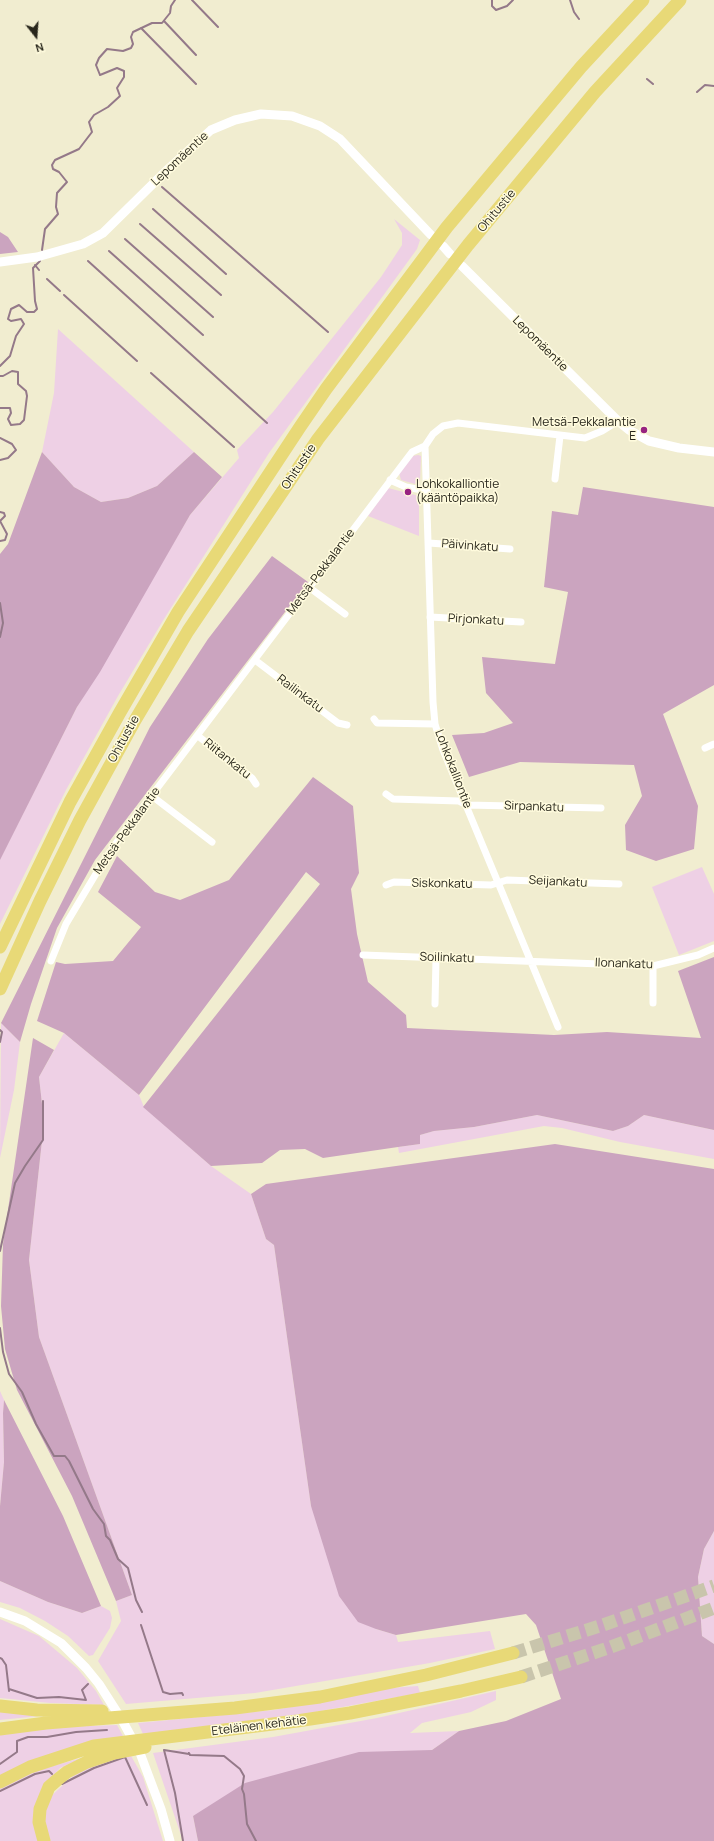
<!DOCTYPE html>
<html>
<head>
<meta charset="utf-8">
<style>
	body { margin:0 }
	#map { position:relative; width:714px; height:1841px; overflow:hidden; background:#f1edd0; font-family:Manrope,sans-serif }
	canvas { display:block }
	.north { position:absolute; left:16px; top:16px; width:40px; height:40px; -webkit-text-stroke:3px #fffbdd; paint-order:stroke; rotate:163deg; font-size:11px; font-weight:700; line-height:16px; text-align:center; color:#28261b }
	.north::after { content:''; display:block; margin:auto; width:14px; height:18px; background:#28261b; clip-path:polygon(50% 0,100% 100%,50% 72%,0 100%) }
</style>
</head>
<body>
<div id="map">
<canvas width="714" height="1841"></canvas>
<div class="north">N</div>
</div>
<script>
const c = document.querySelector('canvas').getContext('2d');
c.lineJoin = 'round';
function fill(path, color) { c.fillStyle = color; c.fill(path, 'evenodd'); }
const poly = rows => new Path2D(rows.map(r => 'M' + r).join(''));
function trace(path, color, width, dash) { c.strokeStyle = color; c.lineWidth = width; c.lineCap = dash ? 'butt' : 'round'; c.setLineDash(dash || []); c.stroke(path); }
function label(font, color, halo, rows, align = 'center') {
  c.font = font + ' Manrope,sans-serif'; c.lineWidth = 3; c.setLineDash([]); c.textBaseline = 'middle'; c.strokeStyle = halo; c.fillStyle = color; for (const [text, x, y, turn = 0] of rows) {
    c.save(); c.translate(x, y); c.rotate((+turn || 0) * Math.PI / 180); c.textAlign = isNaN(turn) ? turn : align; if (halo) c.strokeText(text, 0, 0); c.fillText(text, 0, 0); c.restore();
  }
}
const green = poly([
	[394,219,420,240,417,249,269,453,164,619,118,696,66,790,0,924,0,859,77,707,190,515,239,458,237,450,273,412,381,277,402,245,402,233],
	[58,329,194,452,157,486,128,498,101,502,74,487,42,452,54,393],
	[418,455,421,456,420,481,415,484,401,480,399,473,413,456],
	[388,488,419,496,419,536,368,516],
	[702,867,714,894,714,941,679,955,652,887],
	[1,1023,20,1042,14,1090,0,1158],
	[64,1033,139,1095,144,1107,211,1166,251,1194,266,1239,274,1245,311,1506,376,1629,396,1635,398,1642,490,1631,495,1649,430,1663,255,1693,126,1704,98,1661,121,1621,116,1601,132,1595,39,1337,29,1260,44,1122,39,1077],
	[537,1115,613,1131,628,1126,644,1115,714,1130,714,1159,620,1142,562,1128,544,1126,399,1153,398,1147,420,1144,420,1135,434,1131,474,1127],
	[0,1391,4,1400,3,1413,4,1462,0,1506],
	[714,1531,714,1644,702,1636,698,1577,704,1549],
	[0,1581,48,1602,82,1613,101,1606,110,1611,112,1618,110,1628,93,1655,89,1656,68,1636,45,1621,20,1608,0,1602],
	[0,1619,39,1636,77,1668,96,1691,104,1705,50,1703,0,1698],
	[418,1686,420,1693,293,1716,143,1734,138,1723,274,1710,390,1688],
	[496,1691,496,1700,471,1712,422,1723,410,1733,459,1731,432,1750,193,1816,198,1841,183,1841,153,1753,273,1737,377,1718],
	[0,1711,49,1715,0,1720],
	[117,1725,123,1736,0,1776,0,1735,59,1727],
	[130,1754,143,1777,163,1841,50,1841,47,1836,44,1816,50,1797,74,1775,93,1764],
	[85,1757,60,1768,42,1789,38,1841,0,1841,0,1788,38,1770]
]);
const forest = poly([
	[0,232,8,237,18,252,0,254],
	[42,452,74,487,101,502,128,498,157,486,194,452,222,477,190,515,100,672,77,707,0,860,0,554,8,544],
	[583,487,714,507,714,685,663,714,698,806,694,849,656,861,626,850,625,825,642,796,634,765,520,762,469,777,452,735,484,733,513,723,486,693,482,657,555,664,568,592,544,587,552,511,578,515],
	[272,556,308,582,95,860,57,928,31,1004,20,1042,1,1023,150,727,208,639],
	[313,777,353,806,359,873,351,889,357,934,368,982,406,1015,407,1028,554,1035,607,1032,701,1038,678,971,714,957,714,1130,644,1115,628,1126,613,1131,537,1115,474,1127,434,1131,420,1135,420,1144,398,1147,323,1158,305,1149,280,1150,262,1163,211,1166,143,1107,320,884,306,872,139,1095,64,1033,37,1021,56,962,65,964,113,961,141,927,98,892,117,856,155,892,180,900,229,880],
	[33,1038,54,1050,39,1077,44,1122,29,1260,39,1337,132,1595,116,1601,72,1496,17,1390,5,1349,1,1306,3,1244],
	[555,1144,714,1169,714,1531,704,1549,698,1577,702,1636,714,1644,714,1841,198,1841,193,1816,245,1783,359,1752,432,1750,459,1731,506,1721,561,1699,536,1625,526,1614,396,1635,376,1629,358,1622,339,1596,311,1506,274,1245,266,1239,251,1194,266,1184],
	[4,1400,63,1516,101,1606,82,1613,48,1602,0,1581,0,1506,4,1462,3,1413]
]);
const stream = poly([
	[192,0,218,27],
	[492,0,492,6,496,10,507,6,513,0],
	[570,0,574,12,579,19],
	[164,21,196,55],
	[141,28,196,84],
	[647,79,653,84],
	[697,92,705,85,714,86],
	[162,187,328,332],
	[153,209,226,274],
	[140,224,221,295],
	[125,239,213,317],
	[42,250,45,229,58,214,56,207,57,193,67,182,59,172,53,169,52,165,55,160,79,149,92,132,89,122,94,115,108,107,120,96,117,88,124,77,124,71,117,68,100,75,96,65,99,58,107,49,123,51,131,48,133,44,131,37,133,32,152,23,162,23,170,13,171,6,175,0],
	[109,251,203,335],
	[88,261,267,423],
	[35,265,39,270],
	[47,279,60,291],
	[64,295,137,361],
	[0,366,10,356,16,336,24,324,21,319,11,321,8,319,11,309,19,305,27,312,34,312,37,309,35,301,33,268,40,261],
	[151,373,234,447],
	[0,376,3,376,12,371,18,372,18,384,26,391,27,396,24,420,20,424,11,425,8,419,11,413,10,408,0,408],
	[0,438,12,444,16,450,8,458,0,460],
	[0,512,4,513,5,516,0,521],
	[0,521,7,534,5,540,0,541],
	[0,603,3,623,0,637],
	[0,1030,2,1032,0,1042],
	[0,1251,15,1183,25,1166,43,1140,43,1101],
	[0,1328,3,1352,9,1374,22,1392,36,1424,54,1456,65,1456,69,1461,93,1509,104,1524,106,1536,110,1540,118,1559,128,1568,136,1600,142,1612],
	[141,1625,163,1692,170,1694,182,1693,183,1695],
	[0,1658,2,1659,6,1665,9,1691],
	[9,1689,37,1698,59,1697,86,1700,82,1690,88,1684],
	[17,1741,28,1737,47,1737,76,1732,107,1730],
	[189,1753,190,1755,224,1756,240,1769,244,1776,242,1789,244,1794,247,1824,256,1841],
	[0,1764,17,1752,17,1741],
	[62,1784,94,1768,125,1757,147,1805],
	[0,1791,35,1774,49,1771,52,1774],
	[183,1841,175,1793,164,1750,189,1754]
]);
const motorwayTunnel = poly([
	[513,1653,603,1625,714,1586],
	[521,1677,611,1647,714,1608]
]);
const minor = poly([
	[425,446,433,702,435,724,443,750,558,1027],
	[555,479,560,436],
	[390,480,406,487,427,491],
	[429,543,510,549],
	[310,588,345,614],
	[430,617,521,622],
	[255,660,338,723,347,725],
	[374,719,377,723,435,724],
	[198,736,252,778,256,784],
	[705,748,714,744],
	[386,794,393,799,459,801,467,805,601,808],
	[152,796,212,842],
	[386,885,394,882,491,885,507,880,619,884],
	[363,955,653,966,698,955,714,948],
	[51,961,66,924,103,862,124,832,412,452,425,446,433,434,443,426,458,423,585,438,602,431,618,421],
	[653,1003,653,966],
	[435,1004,436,958]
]);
const tertiary = poly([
	[443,246,450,254],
	[0,262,37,257,83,244,103,233,167,170,211,130,235,120,261,114,292,116,320,126,340,139,431,235],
	[462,266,618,421,629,430,649,441,679,448,714,452],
	[0,1612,25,1621,61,1643,86,1668,99,1684,122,1720,140,1753,161,1809,170,1841]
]);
const motorway = poly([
	[0,947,70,802,119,714,178,612,300,427,326,389,447,227,581,67,643,0],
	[0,989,40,901,80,820,134,722,188,631,318,439,468,245,595,92,680,0],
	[0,1706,37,1710,102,1711],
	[0,1729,46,1723,235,1708,320,1697,426,1675,513,1653],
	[0,1782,30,1767,94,1746,297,1721,350,1713,461,1691,521,1677],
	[44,1841,39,1822,40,1809,49,1787,57,1780,67,1772,87,1762,114,1753,145,1747]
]);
const markers = [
	[644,430,4,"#972380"],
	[408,492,4,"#972380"]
];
const streetNames = [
	["Lepomäentie",180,159,-43],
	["Ohitustie",497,211,-50],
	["Lepomäentie",540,344,45],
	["Ohitustie",299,467,-56],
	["Päivinkatu",470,546,4],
	["Metsä-Pekkalantie",321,572,-53],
	["Pirjonkatu",476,620,3],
	["Railinkatu",300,694,37],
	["Ohitustie",124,739,-61],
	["Riitankatu",227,759,39],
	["Lohkokalliontie",453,769,69],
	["Sirpankatu",534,807,2],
	["Metsä-Pekkalantie",127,831,-54],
	["Seijankatu",558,882,3],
	["Siskonkatu",442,884,1],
	["Soilinkatu",447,958,2],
	["Ilonankatu",624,964,2],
	["Eteläinen kehätie",259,1726,-7]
];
const poiNames = [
	["Metsä-Pekkalantie",636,423],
	["E",636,437],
	["Lohkokalliontie",416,485,"left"],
	["(kääntöpaikka)",416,499,"left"]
];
fill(green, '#eed0e5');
fill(forest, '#cba4bf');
trace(stream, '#947989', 2);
trace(motorwayTunnel, '#c9c5ac', 13, [13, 6]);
trace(minor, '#fff', 7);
trace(tertiary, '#fff', 9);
trace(motorway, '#e8d977', 13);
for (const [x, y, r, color] of markers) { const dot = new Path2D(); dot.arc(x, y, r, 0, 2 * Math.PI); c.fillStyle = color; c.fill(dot); trace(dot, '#fffbdd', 1.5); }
label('12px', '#28261b', '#fffbdd', streetNames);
label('12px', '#28261b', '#fffbdd', poiNames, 'right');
</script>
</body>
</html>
